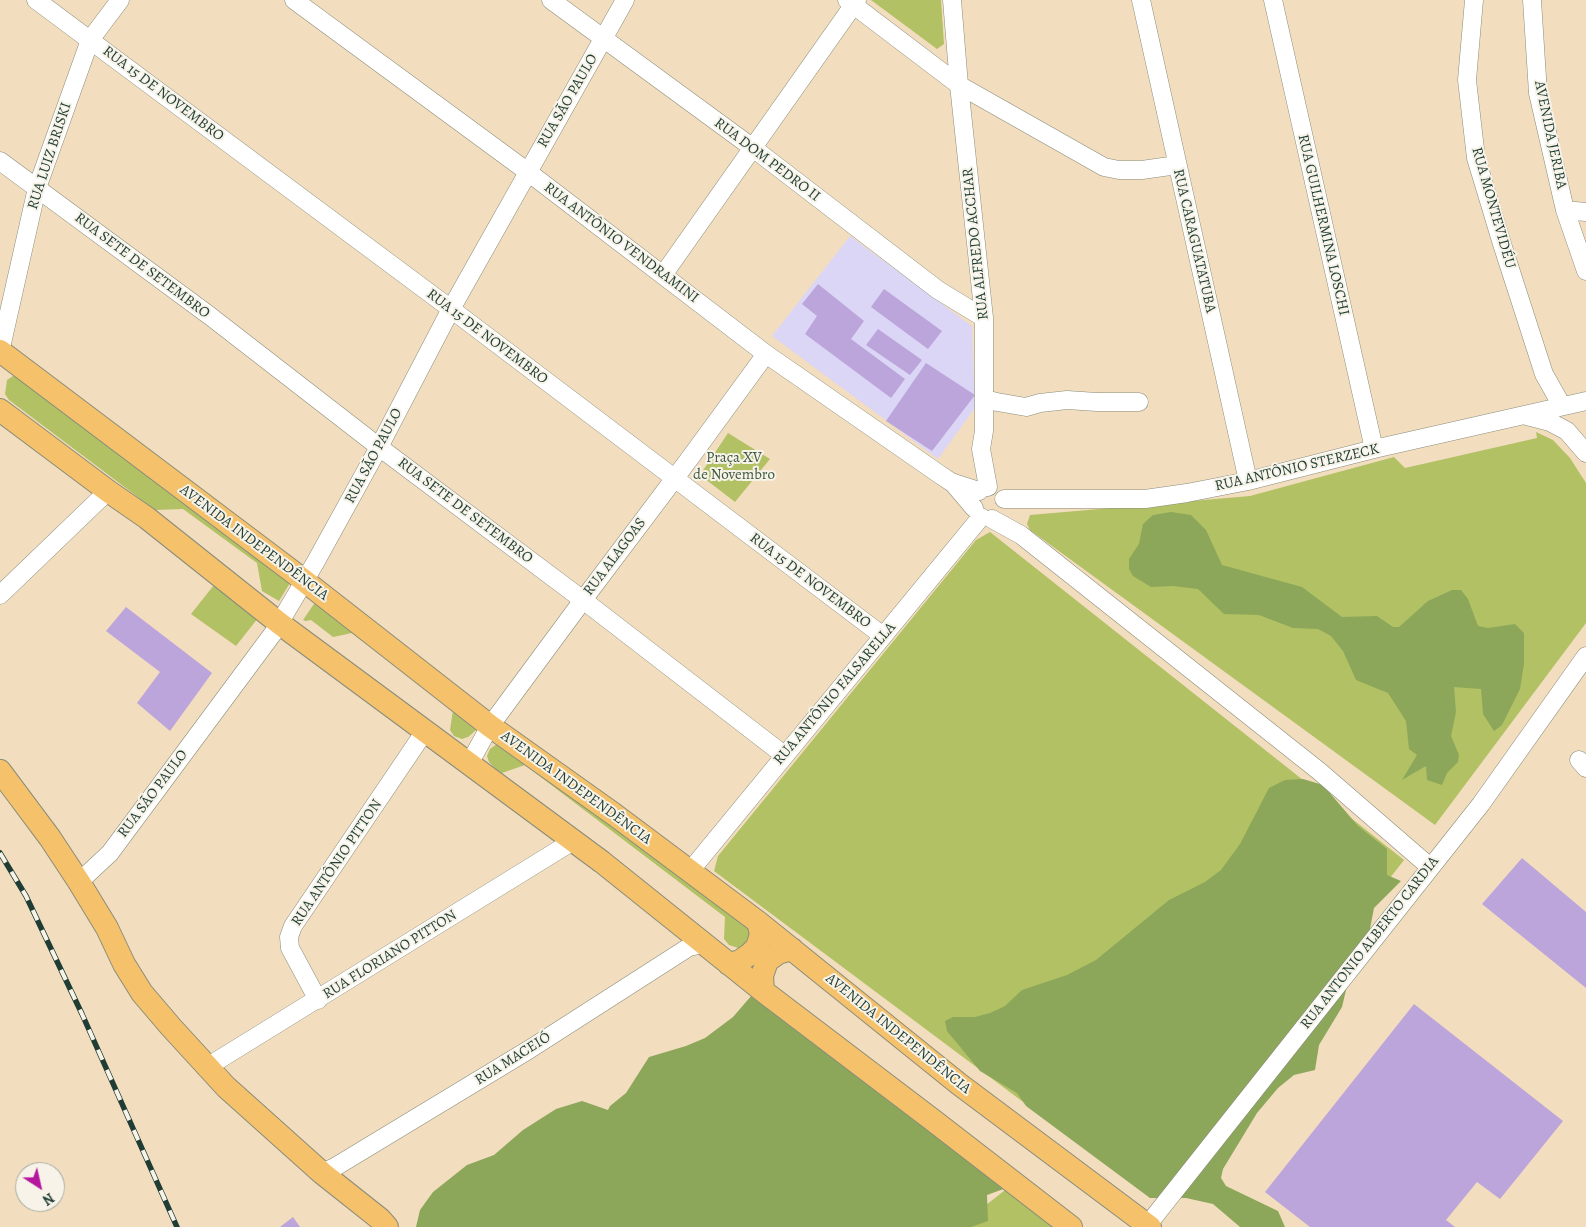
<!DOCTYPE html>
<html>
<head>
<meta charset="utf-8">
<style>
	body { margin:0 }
	#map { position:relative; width:1586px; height:1227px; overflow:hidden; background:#f3ddbf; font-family:Alegreya,serif }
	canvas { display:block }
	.north { position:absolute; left:15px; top:1162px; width:50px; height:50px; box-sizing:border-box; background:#f7f3e8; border:1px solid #a1aaa0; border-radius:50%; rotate:145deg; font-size:14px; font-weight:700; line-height:20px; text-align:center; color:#1f3d34 }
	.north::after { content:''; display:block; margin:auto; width:18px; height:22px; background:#b5179e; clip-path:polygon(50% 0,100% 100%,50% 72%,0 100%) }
</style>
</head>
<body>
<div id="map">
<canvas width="1586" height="1227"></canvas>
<div class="north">N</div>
</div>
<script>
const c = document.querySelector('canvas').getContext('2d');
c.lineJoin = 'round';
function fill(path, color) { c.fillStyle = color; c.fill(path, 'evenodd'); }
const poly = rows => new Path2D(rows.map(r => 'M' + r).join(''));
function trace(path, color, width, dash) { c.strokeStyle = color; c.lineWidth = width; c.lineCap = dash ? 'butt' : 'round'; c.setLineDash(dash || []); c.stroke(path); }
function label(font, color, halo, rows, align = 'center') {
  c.font = font + ' Alegreya,serif'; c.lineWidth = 4; c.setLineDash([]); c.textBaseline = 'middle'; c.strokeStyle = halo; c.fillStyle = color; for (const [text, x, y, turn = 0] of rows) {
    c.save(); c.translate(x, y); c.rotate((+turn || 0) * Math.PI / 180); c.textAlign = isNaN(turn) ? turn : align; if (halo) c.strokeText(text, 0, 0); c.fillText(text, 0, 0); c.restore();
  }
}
const built = poly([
	[850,236,972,326,975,408,938,459,772,336]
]);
const green = poly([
	[871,0,941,0,944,44,937,49],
	[16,374,293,578,279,601,262,591,257,563,183,509,155,510,9,400,5,394,7,380],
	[1536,432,1553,440,1570,458,1586,483,1586,623,1435,825,1030,530,1027,524,1030,515,1250,496,1394,457,1405,468,1537,438],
	[728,433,770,459,735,502,700,475],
	[990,532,1404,860,1145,1193,714,871,718,856,976,540],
	[214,585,258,618,236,646,191,614],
	[318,598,478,726,475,731,468,737,462,739,454,736,450,730,453,710,352,633,333,637,311,620,306,621,303,620],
	[497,744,752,925,745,948,738,948,729,945,724,939,725,917,525,765,502,773,496,769,489,762,487,756,490,749],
	[1009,1187,1056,1227,958,1227]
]);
const forest = poly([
	[1171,512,1191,515,1206,530,1222,565,1302,587,1342,617,1377,616,1393,627,1399,627,1428,601,1452,590,1461,590,1468,599,1478,626,1488,628,1515,624,1524,633,1524,664,1520,689,1502,725,1494,731,1483,714,1481,689,1454,687,1456,712,1451,736,1459,755,1458,762,1447,773,1442,785,1427,780,1426,766,1402,780,1417,755,1409,749,1406,721,1388,693,1356,680,1343,651,1331,636,1318,629,1293,628,1259,615,1224,614,1198,589,1173,586,1151,587,1133,576,1129,569,1129,559,1139,544,1143,524,1153,515],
	[1303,779,1323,785,1358,826,1387,849,1387,875,1401,881,1374,908,1363,965,1347,986,1342,1007,1319,1045,1315,1070,1294,1075,1278,1088,1257,1113,1223,1169,1221,1178,1226,1186,1278,1211,1285,1227,1240,1227,1213,1204,1186,1198,1150,1198,1026,1106,1017,1093,980,1071,947,1031,945,1021,953,1017,975,1017,990,1013,1005,1006,1022,990,1067,975,1096,960,1169,900,1205,882,1221,870,1240,844,1269,788,1285,780],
	[752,995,1009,1187,987,1195,988,1221,971,1227,416,1227,420,1210,433,1192,467,1165,494,1155,523,1130,556,1109,582,1101,608,1110,610,1106,626,1093,649,1057,686,1046,705,1038,733,1017]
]);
const building = poly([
	[818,284,864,321,851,339,905,379,891,398,805,334,817,316,802,304],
	[884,289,942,331,928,349,871,307],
	[878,329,922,360,910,375,866,345],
	[926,363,975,395,932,451,886,421],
	[126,607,212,673,170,731,137,703,160,672,106,631],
	[1522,858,1586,912,1586,988,1482,904],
	[1414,1004,1563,1121,1500,1199,1477,1182,1446,1220,1455,1227,1310,1227,1265,1192],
	[293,1217,300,1227,280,1227]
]);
const minor = poly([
	[36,0,451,309,883,636],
	[294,0,528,172,766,354,939,474,951,482,979,491],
	[551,0,753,148,938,290,984,318],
	[847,0,959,85,1104,167,1119,170,1142,170,1177,165],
	[952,0,959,85,984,318,984,431,981,449,988,487],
	[1141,0,1248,481],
	[1273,0,1374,449],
	[1474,0,1467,80,1476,158,1502,244,1544,374,1562,406],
	[1532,0,1538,93,1565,210,1586,271],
	[0,161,210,316,379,447,583,600,784,755],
	[1565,210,1586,212],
	[663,275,857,0],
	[0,352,37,188,90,40,120,0],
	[984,399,997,402,1026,407,1040,403,1067,400,1097,402,1139,402],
	[1527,416,1550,422,1567,431,1586,453],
	[952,482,974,508],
	[1004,499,1145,499,1187,493,1248,481,1374,449,1586,401],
	[992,519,1021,535,1319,771,1430,867],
	[0,595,108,491],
	[1579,760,1586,768],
	[469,764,490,726,583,600,690,458,766,354],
	[690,871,981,517],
	[79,882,110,853,274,632,315,563,379,447,451,309,625,0],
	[318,1000,290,948,289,937,293,926,425,731],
	[207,1067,573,841],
	[322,1173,335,1167,530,1049,689,947,703,944],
	[1146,1227,1481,804,1586,656]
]);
const major = poly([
	[0,351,293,572,490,726,615,815,758,922,959,1084,1150,1227],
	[0,410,108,491,147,518,279,623,602,862,763,991,934,1121,1071,1227],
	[0,771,50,838,79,882,107,928,124,964,142,993,171,1027,226,1087,322,1173,380,1219,387,1227],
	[729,964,740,961,750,954,757,947,761,934,758,922],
	[763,991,762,976,767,961,778,953,792,949]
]);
const rail = poly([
	[0,853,26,896,82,1014,177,1227]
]);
const streetNames = [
	["RUA 15 DE NOVEMBRO",163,94,37],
	["RUA SÃO PAULO",568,101,-60],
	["AVENIDA JERIBA",1550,135,78],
	["RUA LUIZ BRISKI",50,156,-72],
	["RUA DOM PEDRO II",767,160,37],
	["RUA MONTEVIDÉU",1493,208,74],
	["RUA GUILHERMINA LOSCHI",1323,225,77],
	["RUA CARAGUATATUBA",1194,241,77],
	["RUA ANTÔNIO VENDRAMINI",621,243,37],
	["RUA ALFREDO ACCHAR",976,244,-96],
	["RUA SETE DE SETEMBRO",142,266,37],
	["RUA 15 DE NOVEMBRO",487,337,37],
	["RUA SÃO PAULO",374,456,-62],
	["RUA ANTÔNIO STERZECK",1297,468,-13],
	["RUA SETE DE SETEMBRO",465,511,37],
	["AVENIDA INDEPENDÊNCIA",254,543,37],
	["RUA ALAGOAS",615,557,-53],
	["RUA 15 DE NOVEMBRO",810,581,37],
	["RUA ANTÔNIO FALSARELLA",835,694,-50],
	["AVENIDA INDEPENDÊNCIA",576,788,36],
	["RUA SÃO PAULO",153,794,-53],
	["RUA ANTÔNIO PITTON",337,863,-56],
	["RUA ANTONIO ALBERTO CARDIA",1370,943,-52],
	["RUA FLORIANO PITTON",390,955,-32],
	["AVENIDA INDEPENDÊNCIA",898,1034,39],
	["RUA MACEIÓ",513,1059,-32]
];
const parkNames = [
	["Praça XV",734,458],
	["de Novembro",734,475]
];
fill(built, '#dcd6f6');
fill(green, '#b1c164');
fill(forest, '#8ca75a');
fill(building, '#bba5da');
trace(minor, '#898d7a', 19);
trace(major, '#898d7a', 24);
trace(minor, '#fff', 18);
trace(major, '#f5c16b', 22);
trace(rail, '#1f3d34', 5.5);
trace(rail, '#f7f3e8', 4, [11]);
label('15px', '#1f3d34', '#f7f3e8', streetNames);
label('15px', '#3c573e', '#f7f3e8', parkNames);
</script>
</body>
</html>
